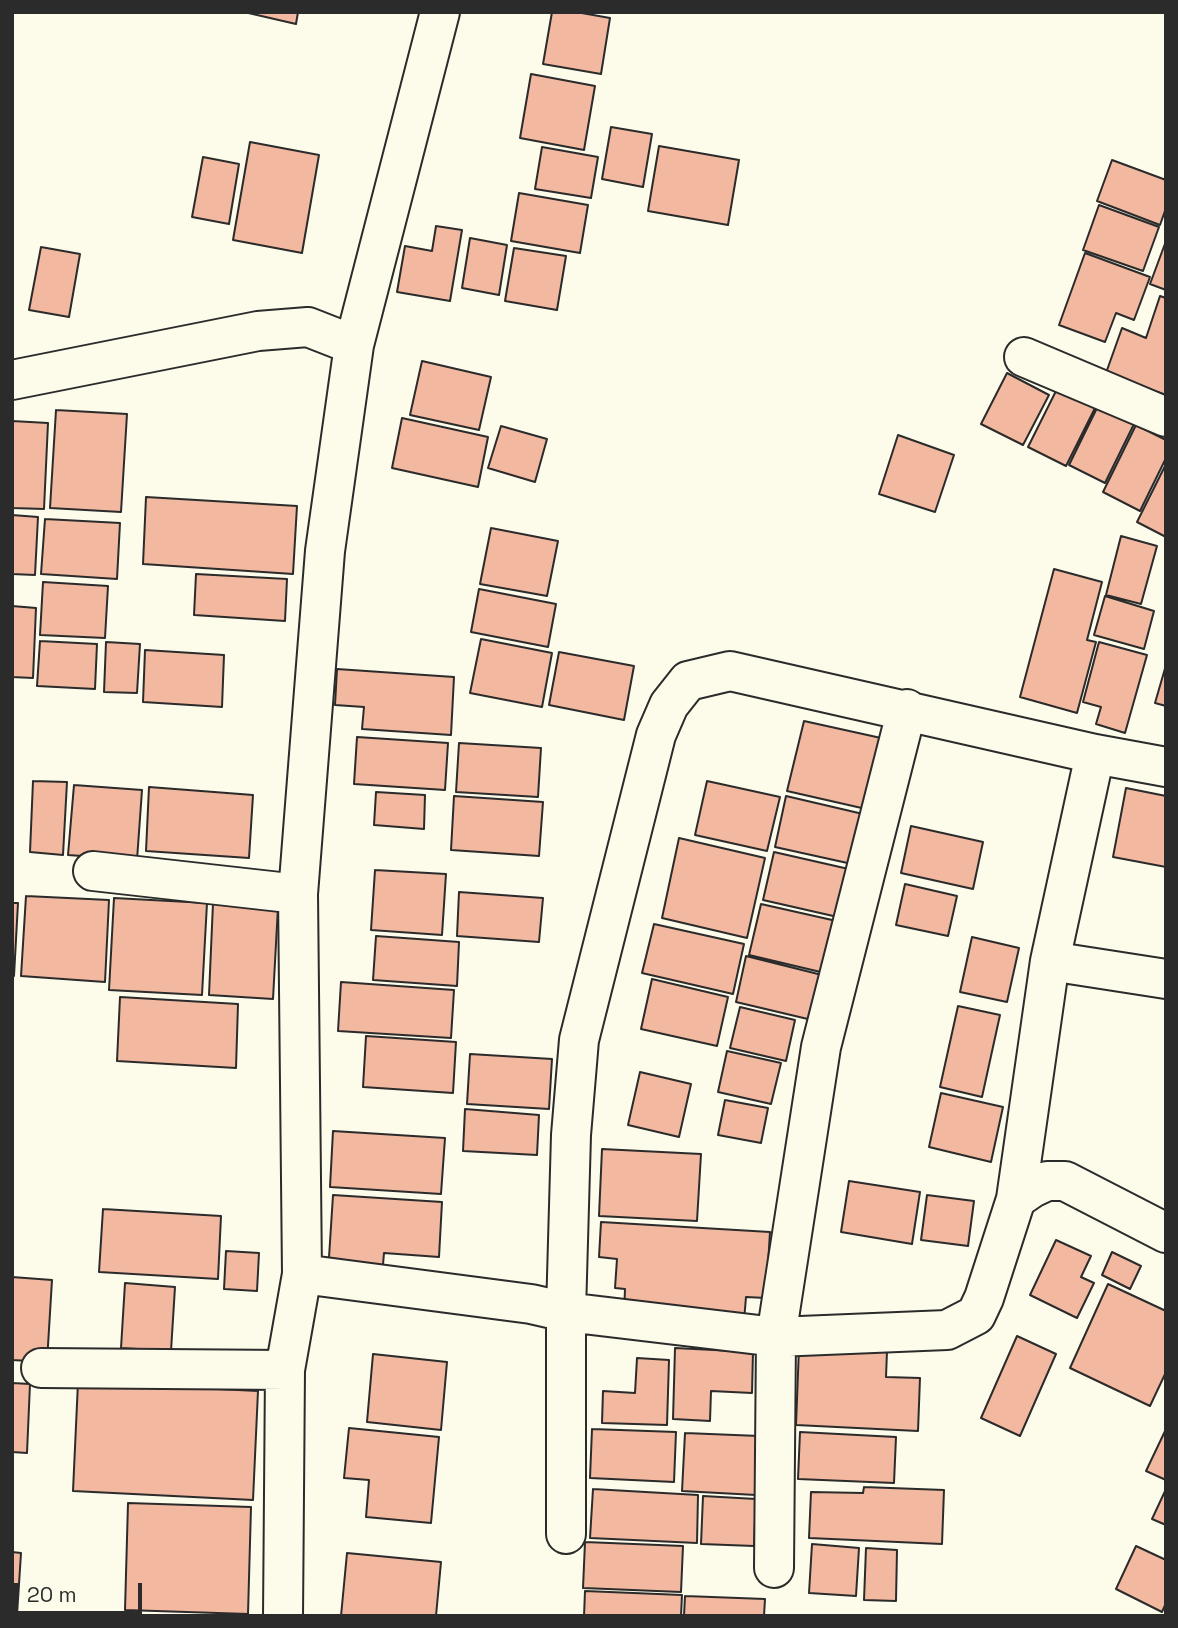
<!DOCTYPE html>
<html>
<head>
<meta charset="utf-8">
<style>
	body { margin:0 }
	#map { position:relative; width:1178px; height:1628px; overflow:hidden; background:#fdfbea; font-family:"Space Grotesk",sans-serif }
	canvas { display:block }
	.frame { position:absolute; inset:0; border:14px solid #2b2b2b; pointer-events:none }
	.scale { position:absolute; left:14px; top:1583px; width:128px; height:32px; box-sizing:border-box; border:4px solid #2b2b2b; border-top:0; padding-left:9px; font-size:21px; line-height:24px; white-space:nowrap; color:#2b2b2b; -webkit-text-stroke:5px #fdfbea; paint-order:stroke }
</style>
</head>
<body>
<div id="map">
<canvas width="1178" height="1628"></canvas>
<div class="frame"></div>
<div class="scale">20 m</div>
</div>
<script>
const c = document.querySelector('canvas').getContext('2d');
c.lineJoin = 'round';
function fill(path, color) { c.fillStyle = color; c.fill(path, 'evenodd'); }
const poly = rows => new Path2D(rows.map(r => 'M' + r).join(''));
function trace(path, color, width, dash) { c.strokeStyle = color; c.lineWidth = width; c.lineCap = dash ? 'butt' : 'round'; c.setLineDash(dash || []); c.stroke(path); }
const building = poly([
	[244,12,298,12,296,24,244,12],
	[552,12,576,12,610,18,601,74,543,64,552,12],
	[531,74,595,86,584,150,520,138,531,74],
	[611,127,652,134,643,187,602,179,611,127],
	[250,142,319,155,302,253,233,240,250,142],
	[659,146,739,160,728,225,648,211,659,146],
	[542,147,598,157,591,198,535,189,542,147],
	[203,157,239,164,229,224,192,217,203,157],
	[1112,160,1166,180,1166,208,1160,225,1097,201,1112,160],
	[519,193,588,205,580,253,511,241,519,193],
	[1099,205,1159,227,1143,271,1083,250,1099,205],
	[436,226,462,230,450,301,397,292,405,246,432,251,436,226],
	[470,238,507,245,499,295,462,288,470,238],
	[1166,241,1166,290,1150,284,1166,241],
	[41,247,80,254,69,317,29,310,41,247],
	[514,248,566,256,557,310,505,301,514,248],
	[1085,253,1150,277,1134,320,1116,313,1105,342,1059,325,1085,253],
	[1160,296,1166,298,1166,395,1106,373,1122,328,1146,338,1160,296],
	[422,361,491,377,479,430,410,415,422,361],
	[1007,373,1049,395,1023,445,981,424,1007,373],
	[1058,387,1096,406,1066,466,1028,447,1058,387],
	[1098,406,1134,424,1105,483,1069,465,1098,406],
	[56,410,127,414,121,512,50,508,56,410],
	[402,418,488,437,478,487,392,468,402,418],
	[12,421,48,423,44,509,12,508,12,421],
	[1136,425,1166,440,1166,458,1140,511,1103,492,1136,425],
	[501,426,547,439,535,482,488,468,501,426],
	[898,435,954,455,935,512,879,494,898,435],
	[1166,464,1166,537,1137,522,1166,464],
	[146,497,297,506,293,574,143,564,146,497],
	[12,515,38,517,35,575,12,574,12,515],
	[45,519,120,523,117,579,41,574,45,519],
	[491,528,558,541,547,596,480,584,491,528],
	[1121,536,1157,546,1141,604,1106,595,1121,536],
	[1054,569,1102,582,1087,640,1096,642,1077,713,1020,697,1054,569],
	[196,574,287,579,285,621,194,615,196,574],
	[43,582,108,586,105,638,40,635,43,582],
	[479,589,556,604,548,647,471,632,479,589],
	[1105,596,1154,611,1144,649,1094,635,1105,596],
	[12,606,36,608,33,678,12,677,12,606],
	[481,639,552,653,542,707,470,693,481,639],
	[40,641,97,644,95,689,37,686,40,641],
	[106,642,140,644,137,693,104,692,106,642],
	[1099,642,1147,655,1125,733,1096,724,1101,707,1083,702,1099,642],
	[145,650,224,655,222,707,143,702,145,650],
	[559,652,634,666,624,720,549,705,559,652],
	[1166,665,1166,706,1155,703,1166,665],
	[337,669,454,677,451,735,362,729,364,707,335,705,337,669],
	[804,721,881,738,866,809,787,791,804,721],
	[357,737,448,743,445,790,354,784,357,737],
	[459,743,541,748,538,797,456,792,459,743],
	[33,781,67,782,63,855,30,852,33,781],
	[707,781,780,797,767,851,695,835,707,781],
	[74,785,142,790,137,860,68,855,74,785],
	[149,787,253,795,249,858,146,851,149,787],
	[1126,788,1166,796,1166,867,1113,857,1126,788],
	[376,792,425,795,424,829,374,825,376,792],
	[454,796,543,802,539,856,451,850,454,796],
	[786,796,863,814,852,864,775,847,786,796],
	[911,826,983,842,973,889,901,873,911,826],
	[679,838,765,858,747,938,662,918,679,838],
	[774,852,853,870,842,918,763,900,774,852],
	[375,870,446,874,442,935,371,930,375,870],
	[905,884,957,896,948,936,896,925,905,884],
	[459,892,543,898,539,942,457,936,459,892],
	[26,896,109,900,105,982,21,976,26,896],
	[114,898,207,903,202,995,109,990,114,898],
	[12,903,18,903,14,976,12,976,12,903],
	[213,903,278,907,273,999,209,995,213,903],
	[761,904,841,922,829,974,749,955,761,904],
	[654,924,744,944,733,994,642,973,654,924],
	[376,936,459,942,457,986,373,980,376,936],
	[972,937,1019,948,1007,1002,960,992,972,937],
	[746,956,822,975,812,1020,736,1002,746,956],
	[652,979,728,997,717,1046,641,1029,652,979],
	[341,982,454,990,451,1038,338,1031,341,982],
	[120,997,238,1004,236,1068,117,1061,120,997],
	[958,1006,1000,1015,982,1097,940,1087,958,1006],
	[740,1007,795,1020,786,1061,730,1048,740,1007],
	[366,1036,456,1042,453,1093,363,1087,366,1036],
	[727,1051,781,1063,771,1104,718,1092,727,1051],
	[470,1054,552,1059,549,1109,467,1104,470,1054],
	[640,1072,691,1084,679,1137,628,1125,640,1072],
	[941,1093,1003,1107,991,1162,929,1147,941,1093],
	[725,1100,768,1108,761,1143,718,1135,725,1100],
	[465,1109,539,1115,537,1155,463,1151,465,1109],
	[333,1131,445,1138,441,1194,330,1187,333,1131],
	[602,1149,701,1154,697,1221,599,1216,602,1149],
	[849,1181,920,1192,912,1244,841,1232,849,1181],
	[333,1195,442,1202,439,1257,384,1253,382,1276,328,1273,333,1195],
	[927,1195,974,1201,968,1246,921,1240,927,1195],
	[103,1209,221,1216,218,1279,99,1272,103,1209],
	[601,1222,770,1232,766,1298,746,1297,744,1321,624,1314,625,1289,615,1288,617,1259,599,1257,601,1222],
	[1056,1240,1091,1256,1081,1277,1094,1283,1077,1318,1030,1295,1056,1240],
	[226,1251,259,1253,257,1291,224,1289,226,1251],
	[1112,1252,1141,1266,1130,1289,1102,1275,1112,1252],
	[12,1277,52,1280,47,1362,12,1360,12,1277],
	[125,1283,175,1287,171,1351,121,1348,125,1283],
	[1108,1284,1166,1311,1166,1372,1150,1406,1070,1368,1108,1284],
	[1017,1336,1056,1354,1020,1436,981,1418,1017,1336],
	[799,1347,887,1351,886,1377,920,1378,918,1431,796,1425,799,1347],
	[675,1348,753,1352,752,1393,711,1391,710,1421,673,1419,675,1348],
	[373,1354,447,1362,441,1430,367,1422,373,1354],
	[637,1358,669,1360,667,1425,602,1423,603,1391,635,1393,637,1358],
	[78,1382,258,1391,253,1500,73,1491,78,1382],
	[12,1383,30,1384,27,1453,12,1452,12,1383],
	[349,1428,439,1437,431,1523,366,1517,369,1480,344,1478,349,1428],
	[592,1429,676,1432,674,1482,590,1478,592,1429],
	[1166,1429,1166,1480,1146,1471,1166,1429],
	[800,1432,896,1437,894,1483,798,1479,800,1432],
	[685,1433,759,1436,756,1495,682,1491,685,1433],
	[864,1487,944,1490,942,1544,809,1538,811,1492,863,1493,864,1487],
	[593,1489,698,1495,697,1543,590,1538,593,1489],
	[1166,1489,1166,1525,1152,1519,1166,1489],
	[703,1496,756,1499,754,1546,701,1544,703,1496],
	[128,1503,251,1507,248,1614,125,1610,128,1503],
	[585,1542,683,1546,681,1592,583,1588,585,1542],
	[812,1544,859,1548,856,1596,809,1593,812,1544],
	[1136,1546,1166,1560,1166,1603,1162,1612,1116,1589,1136,1546],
	[866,1548,897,1550,896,1601,864,1600,866,1548],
	[12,1552,21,1553,17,1615,12,1615,12,1552],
	[347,1553,441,1562,436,1616,341,1616,347,1553],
	[585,1591,682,1595,681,1616,584,1616,585,1591],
	[685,1596,765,1599,764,1616,684,1616,685,1596]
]);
const minor = poly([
	[354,345,440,12],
	[1024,357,1166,417],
	[12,380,258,331,308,327,354,345,325,551,298,894,302,1274,285,1370,283,1616],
	[93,871,298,894],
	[1050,961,1166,979],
	[1016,1199,1050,961,1095,754],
	[302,1274,531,1304,566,1312,776,1337,947,1330,976,1315,984,1298,1016,1199,1032,1188,1047,1181,1065,1181,1166,1233],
	[41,1368,285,1370],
	[566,1534,566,1312,571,1135,579,1040,656,735,669,705,688,681,730,671,1095,754,1166,767],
	[774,1568,776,1337,821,1047,907,709]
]);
fill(building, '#f2b8a0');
trace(building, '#2b2b2b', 2);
trace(minor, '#2b2b2b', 42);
trace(minor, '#fdfbea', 38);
</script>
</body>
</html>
